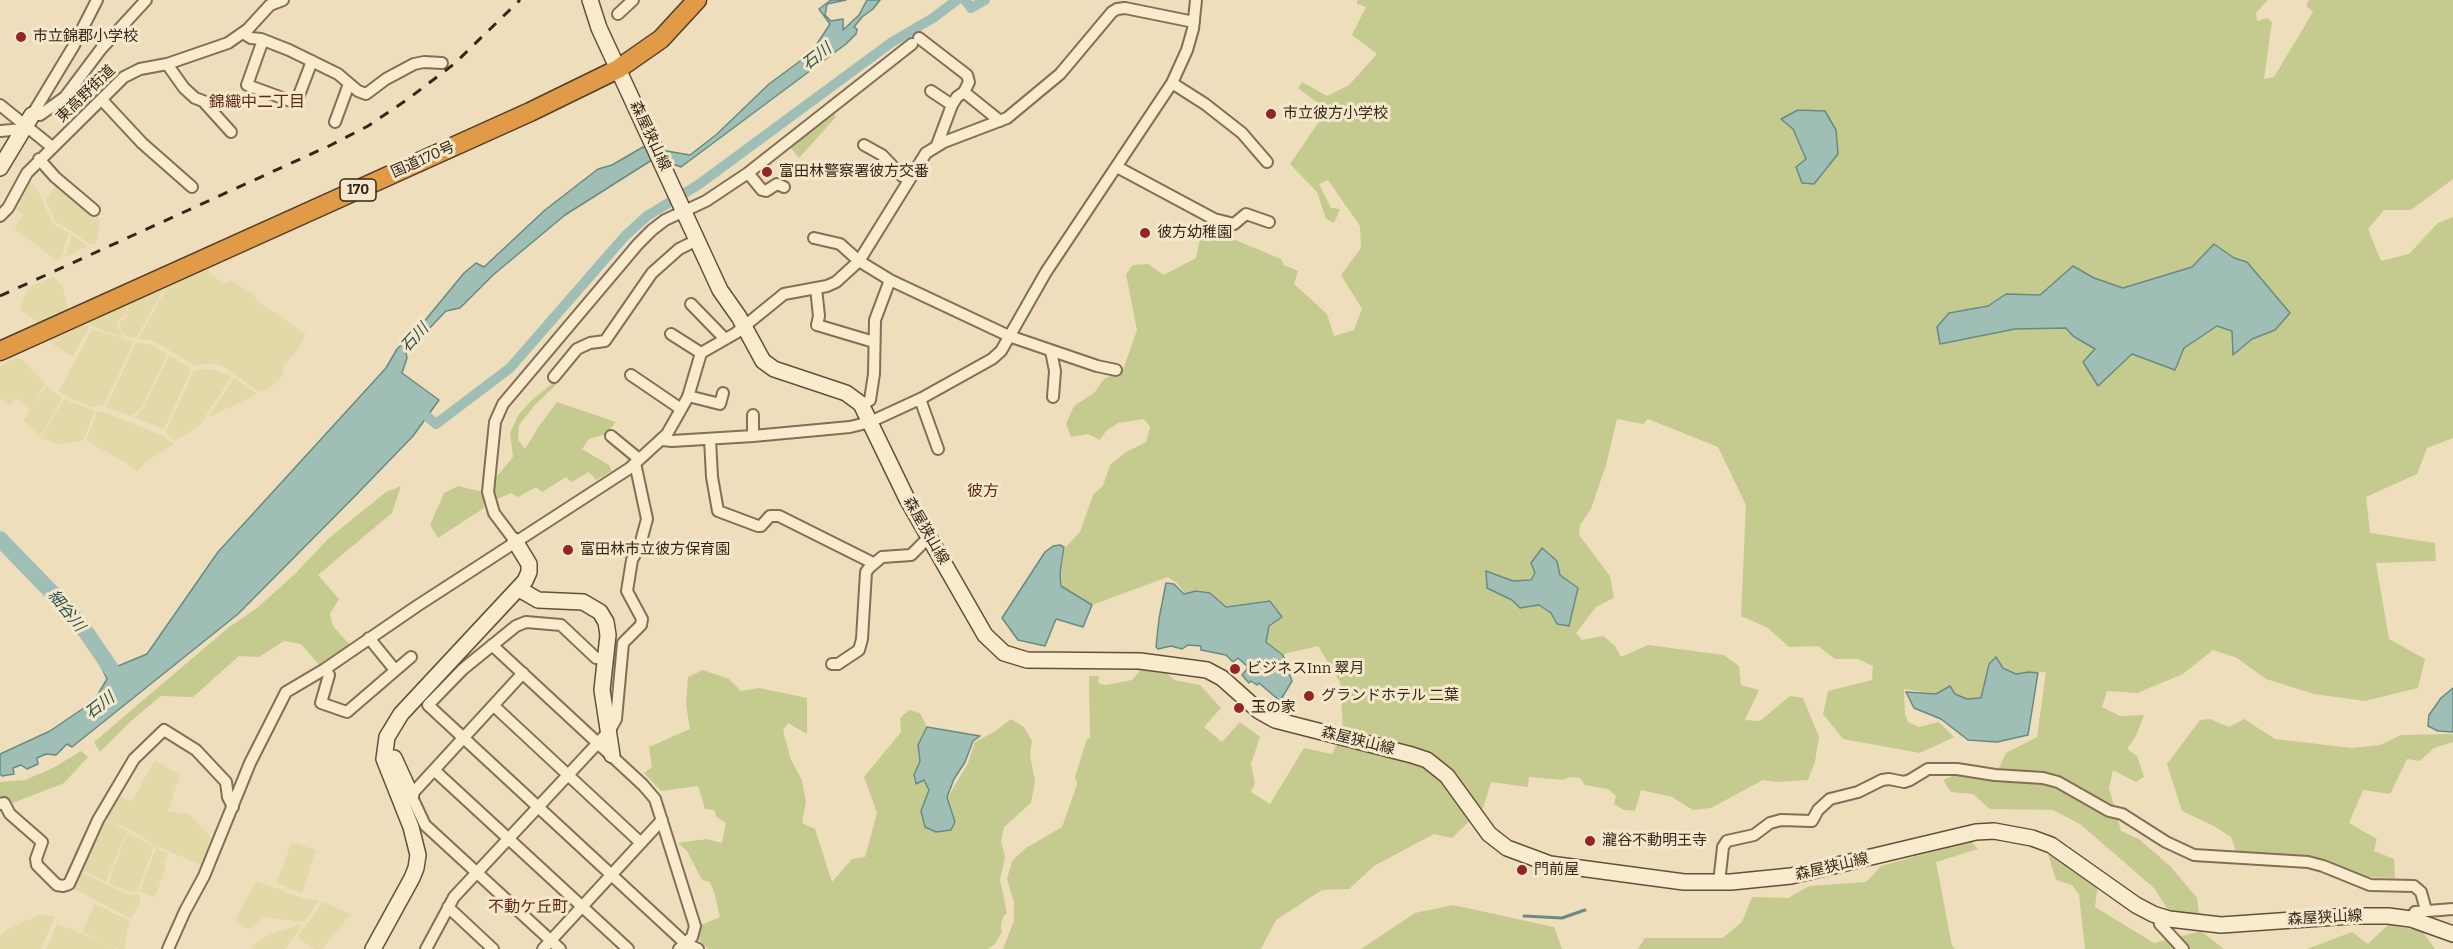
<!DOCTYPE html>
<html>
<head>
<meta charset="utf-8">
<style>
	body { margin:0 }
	canvas { display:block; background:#eedebb }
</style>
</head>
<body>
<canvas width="2453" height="949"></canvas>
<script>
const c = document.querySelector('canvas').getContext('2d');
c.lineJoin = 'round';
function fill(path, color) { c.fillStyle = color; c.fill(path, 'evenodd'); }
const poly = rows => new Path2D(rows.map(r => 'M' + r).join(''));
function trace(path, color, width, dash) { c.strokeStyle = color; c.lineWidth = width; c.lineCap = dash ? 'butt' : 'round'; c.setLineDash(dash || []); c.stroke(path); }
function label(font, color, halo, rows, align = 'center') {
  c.font = font + ' Bitter,"Noto Sans JP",serif'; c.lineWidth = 6; c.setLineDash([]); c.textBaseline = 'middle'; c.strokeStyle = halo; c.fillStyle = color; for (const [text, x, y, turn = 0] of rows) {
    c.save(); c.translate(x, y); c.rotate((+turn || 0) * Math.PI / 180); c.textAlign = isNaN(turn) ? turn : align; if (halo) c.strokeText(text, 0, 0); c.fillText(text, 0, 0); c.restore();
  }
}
const farmland = poly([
	[29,180,38,191,53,224,69,233,60,259,56,260,14,228,23,214,13,208],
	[58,182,99,218,100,225,96,244,90,244,55,221,46,201],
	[72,235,88,246,65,257],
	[206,269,224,284,231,280,254,295,256,300,306,334,295,354,283,366,283,373,280,379,269,388,259,392,224,367,215,364,193,365,162,346,149,340,138,339,169,284],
	[53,277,62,285,69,312,40,324,20,309,28,287],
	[163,286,165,287,136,338,126,336,120,329,119,322,126,318,128,308,126,302],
	[124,303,127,309,124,317,116,321,123,337,103,331,84,321],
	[79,322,89,327,73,357,55,346,46,337],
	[92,329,134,342,103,406,92,407,71,399,59,391],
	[136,343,152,345,167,355,141,409,131,416,106,407],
	[169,355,191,369,164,429,135,418,143,409],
	[16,358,22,359,45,384,30,410,16,398,10,406,0,398,0,366],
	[211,369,232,376,199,426,175,441,166,432,194,370],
	[234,378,257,394,208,418],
	[46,386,62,399,40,437,24,420],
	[64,399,95,411,83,441,59,444,41,438],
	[101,411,161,435,174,444,147,461,137,472,129,465,86,440,97,412],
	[155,760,180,775,168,811,189,814,215,842,204,866,155,846,134,832,101,817,114,793,131,802],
	[103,819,127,831,106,882,80,869],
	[128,832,154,847,137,892,127,891,108,883],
	[292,842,316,850,302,893,276,883],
	[156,848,168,853,164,864,166,866,155,897,139,892],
	[78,871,127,894,140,895,140,902,131,919,71,887],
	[256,881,305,899,319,900,304,922,263,917,249,930,235,920],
	[323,902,351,914,322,949,315,949,297,937],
	[95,904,130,921,127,930,125,949,119,949,82,932],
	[38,915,55,916,41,949,0,949,0,937,5,931],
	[57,924,108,944,116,949,46,949],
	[298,925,301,928,285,949,254,949,250,947,269,935]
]);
const green = poly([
	[1357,0,2268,0,2256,13,2257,21,2267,18,2272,22,2264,79,2274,77,2313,12,2306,5,2309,0,2453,0,2453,179,2411,210,2384,210,2368,229,2381,261,2409,254,2438,223,2453,217,2453,438,2427,448,2417,474,2366,497,2370,533,2435,543,2436,561,2376,563,2389,639,2425,659,2418,688,2365,701,2314,694,2266,679,2237,658,2213,650,2183,674,2137,693,2107,691,2102,707,2120,716,2144,715,2136,736,2127,749,2137,756,2144,777,2136,782,2113,770,2109,788,2121,831,2139,839,2171,867,2197,898,2199,914,2170,913,2154,888,2080,824,2053,810,1990,809,1973,794,1951,792,1943,780,1959,773,1983,778,1999,768,2006,753,2037,737,2046,672,2016,673,2004,667,1996,657,1988,664,1981,698,1967,699,1955,693,1950,686,1936,694,1904,689,1905,714,1908,722,1919,727,1939,722,1954,737,1920,753,1843,739,1823,714,1828,691,1872,680,1873,666,1858,659,1835,659,1818,646,1789,647,1768,628,1741,616,1746,505,1718,447,1648,419,1643,424,1617,419,1606,465,1591,509,1580,525,1579,535,1610,576,1614,598,1596,607,1576,633,1582,640,1603,636,1615,646,1621,657,1648,645,1724,655,1739,666,1741,685,1759,690,1745,720,1760,721,1790,696,1803,698,1819,737,1815,762,1808,780,1776,782,1763,780,1711,808,1693,810,1672,797,1641,790,1635,811,1624,810,1614,804,1616,796,1608,789,1585,785,1580,778,1570,777,1563,780,1529,777,1528,787,1491,782,1483,808,1452,838,1434,834,1374,866,1349,889,1322,890,1276,920,1261,949,1003,949,1014,921,1014,903,1007,879,1012,861,1026,848,1062,827,1074,793,1077,784,1075,777,1087,739,1090,738,1089,676,1099,676,1098,683,1105,685,1132,680,1143,667,1161,667,1174,680,1200,685,1221,708,1204,727,1222,742,1240,722,1260,737,1251,764,1255,783,1251,792,1270,804,1304,748,1332,754,1343,729,1340,682,1318,646,1284,654,1266,641,1270,626,1283,617,1271,600,1226,606,1210,592,1196,590,1185,593,1177,583,1168,577,1092,605,1062,586,1061,574,1065,548,1080,532,1093,495,1103,486,1110,465,1126,452,1146,442,1150,427,1144,419,1118,423,1106,431,1100,440,1088,434,1071,437,1066,424,1074,406,1094,393,1104,379,1123,370,1137,330,1126,274,1133,265,1148,264,1164,275,1196,258,1200,239,1215,233,1222,226,1233,239,1281,259,1284,265,1298,271,1294,284,1327,314,1334,336,1354,330,1362,309,1341,275,1361,248,1360,226,1328,180,1319,184,1331,208,1340,209,1334,223,1326,219,1317,192,1290,164,1327,110,1298,88,1302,82,1327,96,1349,85,1377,54,1352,35,1366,7,1357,4],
	[832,112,836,117,799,158,790,147],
	[557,380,556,385,535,405,519,425,518,440,525,449,539,426,557,402,616,422,606,434,589,439,582,449,609,465,612,471,596,480,589,472,571,482,566,477,542,492,536,487,518,497,511,493,497,499,494,495,496,477,513,457,510,433,519,414,533,399],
	[401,486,392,513,318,575,339,599,330,614,333,626,350,645,320,666,301,644,284,641,259,657,239,656,193,697,161,696,131,721,100,752,94,742,228,628,257,608,295,574,328,539,386,492],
	[458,486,483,492,484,508,438,538,430,525,444,493],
	[703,670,729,679,741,691,759,688,807,698,807,734,788,723,783,730,791,760,802,780,806,802,802,823,815,829,832,882,852,859,865,857,877,813,864,777,901,732,900,718,909,710,920,713,927,727,918,745,919,761,913,776,915,785,924,781,929,790,921,811,925,828,936,832,951,830,956,823,948,797,968,763,975,742,994,732,1011,719,1024,727,1032,741,1030,755,1035,781,1031,803,1004,827,1001,841,1005,857,1000,880,1007,913,1003,917,1001,926,1002,932,995,944,988,949,708,949,698,939,701,925,720,917,715,895,710,882,702,880,687,851,678,843,707,839,722,843,726,823,717,817,714,810,705,809,698,786,661,791,644,773,652,767,649,747,690,729,686,705,688,677],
	[2210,719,2229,727,2244,719,2275,739,2352,748,2380,745,2401,735,2453,734,2453,742,2434,748,2420,761,2407,759,2390,794,2363,790,2349,823,2377,839,2374,851,2394,859,2395,878,2369,877,2315,859,2237,854,2231,837,2214,826,2182,811,2167,764,2200,720],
	[81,751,88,757,64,783,0,808,0,782,25,780,53,768],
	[1971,841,1978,849,1936,862,1952,946,1955,949,1638,949,1645,938,1723,938,1742,922,1752,897,1788,898,1809,886,1866,882,1881,866],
	[2048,854,2069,865,2098,884,2095,907,2154,943,2201,931,2224,949,2085,949,2079,895,2072,885,2056,880],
	[1453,905,1554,927,1562,949,1361,949,1415,913],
	[2388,925,2422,931,2435,949,2307,949,2352,932,2368,944]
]);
const water = poly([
	[831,0,846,0,827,4,825,15,831,21,843,19,843,30,859,15,867,0,880,0,873,9,862,17,854,27,857,29,856,34,846,44,681,167,655,158,565,215,493,275,460,308,446,311,421,337,405,347,407,358,402,373,439,400,413,436,357,494,238,614,72,747,67,744,56,755,46,754,37,758,38,764,27,769,21,765,13,768,14,774,2,776,0,774,0,754,50,731,94,701,107,679,98,660,104,654,118,666,147,654,218,552,386,368,397,349,418,329,464,273,476,263,484,267,545,210,598,169,612,165,643,147,690,155,717,134,769,84,811,53,830,24,819,9,831,0],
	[1798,110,1825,111,1836,130,1838,154,1814,184,1802,183,1796,167,1806,159,1793,129,1781,119,1798,110],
	[2214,244,2234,258,2247,262,2290,313,2275,330,2252,339,2233,355,2232,331,2217,326,2184,348,2175,370,2132,354,2098,386,2083,362,2095,349,2073,336,2066,328,2015,329,1940,344,1937,327,1949,313,1988,306,2006,294,2040,295,2073,266,2094,278,2123,288,2192,267,2214,244],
	[1060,545,1064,547,1060,574,1061,586,1092,605,1083,627,1056,619,1045,646,1018,640,1002,618,1045,552,1053,546,1060,545],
	[1542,548,1557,561,1560,575,1578,588,1569,626,1557,624,1551,613,1539,605,1520,608,1512,600,1487,588,1486,571,1513,581,1531,580,1535,573,1531,563,1542,548],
	[1166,583,1174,584,1184,594,1196,591,1210,593,1226,607,1270,601,1282,617,1269,626,1266,642,1283,655,1292,681,1280,701,1259,683,1257,685,1251,681,1249,683,1242,675,1247,669,1247,666,1238,658,1233,662,1226,655,1201,650,1201,646,1188,645,1182,649,1171,646,1158,649,1156,647,1159,619,1166,583],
	[1996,657,2003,668,2016,674,2029,672,2038,673,2028,735,1997,742,1968,740,1941,719,1914,708,1906,692,1936,694,1950,686,1955,694,1967,699,1981,698,1989,664,1996,657],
	[2453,688,2453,732,2438,731,2428,726,2429,715,2441,698,2453,688],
	[927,727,980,736,973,741,965,762,954,779,947,797,955,822,951,830,936,832,925,827,921,811,929,790,924,780,916,784,914,775,920,761,918,745,927,727]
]);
const stream = poly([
	[1524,916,1562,918,1585,910]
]);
const canal = poly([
	[965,0,971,8,985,0],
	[417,408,436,424,510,368,625,236,647,216,698,185,892,42,933,18,957,0]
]);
const river = poly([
	[0,539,60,601,86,632,114,673]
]);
const street = poly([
	[618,14,633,0],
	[243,33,251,38,261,39,289,50,338,74,358,91,366,94,386,79,414,64,424,62,442,63],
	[919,38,967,75,969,82,964,92,957,97,952,105,937,145],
	[263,40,247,85,296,103,312,61],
	[167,64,184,88,195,98,203,101,231,132],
	[1172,83,1205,104,1242,133,1267,162],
	[931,91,952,105],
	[964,92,1000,121],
	[102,100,142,143,192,187],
	[0,105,52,147],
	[32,115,40,115,65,97,101,49,146,0],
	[32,115,73,47,97,0],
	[335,122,349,84],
	[0,131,23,129],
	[864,145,882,155,902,176,909,179],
	[39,159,55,177,94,210],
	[1117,167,1214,219,1234,224,1246,214,1269,222],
	[748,173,762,190,766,191,777,184,784,187],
	[0,216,8,208,27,173,124,77,140,69,167,64,228,43,248,29,270,5,283,0],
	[814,238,840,244,859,261,890,280,1009,336,1097,366,1116,370],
	[816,288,819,316,817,325,874,342],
	[691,304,725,339],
	[671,334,701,353],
	[1051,351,1055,371,1053,397],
	[631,375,681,409],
	[554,377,577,349,590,343,605,341,652,273,679,249,697,240],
	[688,396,720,404,723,393],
	[920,399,938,449],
	[862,405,870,400,874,374,875,320,890,280],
	[753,415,753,436],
	[611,436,639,459],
	[710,439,712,477,718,511,758,526,761,526,770,516,779,516,873,563],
	[663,440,672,441,753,436,850,427,870,422,922,398,992,359,1001,351,1046,272,1172,83,1187,50,1193,29,1196,0],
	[515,541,494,513,488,492,495,422,503,404,638,244,652,230,665,220,706,201,748,173,912,44],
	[369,638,395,670],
	[492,645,643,785,655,799,695,926,692,937,679,949],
	[604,659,596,658,561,625,526,622,516,626,463,669,428,705,685,943,698,949],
	[832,664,838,664,859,650,862,639,866,572,869,568,882,557,911,555,929,537],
	[325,669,329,675,321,703,347,712,411,657],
	[523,673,411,795,425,825,560,949],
	[494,706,641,843],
	[434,770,628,949],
	[0,804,4,803,10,814,42,842,36,859,37,865,57,885,63,886,69,884,98,820,134,759,164,730,196,750,226,782,228,797,233,807],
	[1719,883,1723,847,1727,841,1754,835,1770,823,1781,820,1812,821,1818,810,1830,799,1858,792,1882,780,1889,779,1904,782,1910,780,1928,769,1957,769,1995,775,2043,778,2058,782,2109,811,2122,814,2166,842,2194,855,2308,862,2323,866,2370,885,2414,886,2421,892,2426,910],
	[448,907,493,949],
	[2158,916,2160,924,2183,949],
	[2411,919,2415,912,2453,909],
	[168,949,185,911,204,876,250,763,286,692,325,669,417,606,630,468,667,434,688,397,701,353,736,333,784,294,827,286,836,282,859,261,926,153,944,142,1007,118,1060,74,1112,12,1117,9,1125,8,1194,22],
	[426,949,454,897,610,730,616,719,623,643,641,625,642,619,627,591,632,560,640,545,647,519,635,463],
	[543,949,662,820]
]);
const secondary = poly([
	[590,0,599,28,720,290,739,317,763,361,774,369,846,393,861,404,907,499,985,635,1004,653,1027,660,1140,661,1207,670,1222,678,1259,711,1275,720,1412,755,1427,760,1447,776,1489,834,1507,848,1550,864,1684,882,1731,882,1791,876,1976,832,1994,831,2032,838,2051,845,2136,905,2153,914,2169,919,2221,925,2351,916,2388,916,2411,919,2453,934],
	[0,168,32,115],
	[519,589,538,600,583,602,600,612,606,622,608,635,602,690,612,755],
	[394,758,411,795],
	[373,949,412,878,416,868,418,855,411,827,384,759,387,737,401,714,525,581,529,572,529,564,515,541]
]);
const highway = poly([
	[0,351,530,112,618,69,661,39,697,0]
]);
const rail = poly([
	[0,296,331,145,368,126,408,99,454,64,520,0]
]);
const markers = [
	[21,37,6,"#942527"],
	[1271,114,6,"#942527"],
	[767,172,6,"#942527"],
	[1145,233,6,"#942527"],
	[568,550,6,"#942527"],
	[1235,669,6,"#942527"],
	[1309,696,6,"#942527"],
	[1239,708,6,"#942527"],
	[1590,841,6,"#942527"],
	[1522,870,6,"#942527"]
];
const shields = [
	[358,190,36]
];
const shieldNames = [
	["170",358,190]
];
const poiNames = [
	["市立錦郡小学校",33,37],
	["市立彼方小学校",1283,114],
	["富田林警察署彼方交番",779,172],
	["彼方幼稚園",1157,233],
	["富田林市立彼方保育園",580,550],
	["ビジネスInn 翠月",1247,669],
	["グランドホテル 二葉",1321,696],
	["玉の家",1251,708],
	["瀧谷不動明王寺",1602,841],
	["門前屋",1534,870]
];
const streetNames = [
	["東高野街道",86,94,-44],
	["森屋狭山線",650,136,65],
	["国道170号",423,160,-24],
	["森屋狭山線",926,531,60],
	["森屋狭山線",1358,741,14],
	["森屋狭山線",1832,867,-13],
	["森屋狭山線",2325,918,-3]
];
const waterNames = [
	["石川",817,57,-38],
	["石川",415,338,-47],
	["細谷川",66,611,51],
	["石川",100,706,-38]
];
const neighbourhoodNames = [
	["錦織中二丁目",257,103],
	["彼方",983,492],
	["不動ケ丘町",528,908]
];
fill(farmland, '#e3d9a8');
fill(green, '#c5cb8f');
fill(water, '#9fbeb5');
trace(water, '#678b82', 1.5);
trace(stream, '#678b82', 3);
trace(canal, '#9fbeb5', 10);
trace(river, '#9fbeb5', 16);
trace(street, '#856e55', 14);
trace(secondary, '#664f39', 18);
trace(highway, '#523c2a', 21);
trace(street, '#f9ebce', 10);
trace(secondary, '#f9ebce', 15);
trace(highway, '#e19b48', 18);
trace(rail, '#34261a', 3, [10, 10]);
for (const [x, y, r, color] of markers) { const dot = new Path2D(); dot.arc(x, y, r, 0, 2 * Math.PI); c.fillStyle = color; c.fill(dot); trace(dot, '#f5e8ca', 2); }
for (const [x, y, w] of shields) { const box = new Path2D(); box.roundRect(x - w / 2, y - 11, w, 22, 4.5); c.fillStyle = '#f5e8ca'; c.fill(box); trace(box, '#34261a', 1.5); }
label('bold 14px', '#34261a', null, shieldNames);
label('15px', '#34261a', '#f5e8ca', poiNames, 'left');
label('15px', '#34261a', '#f5e8ca', streetNames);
label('italic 16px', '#295450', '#f5e8ca', waterNames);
label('16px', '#612719', '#f5e8ca', neighbourhoodNames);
</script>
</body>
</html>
